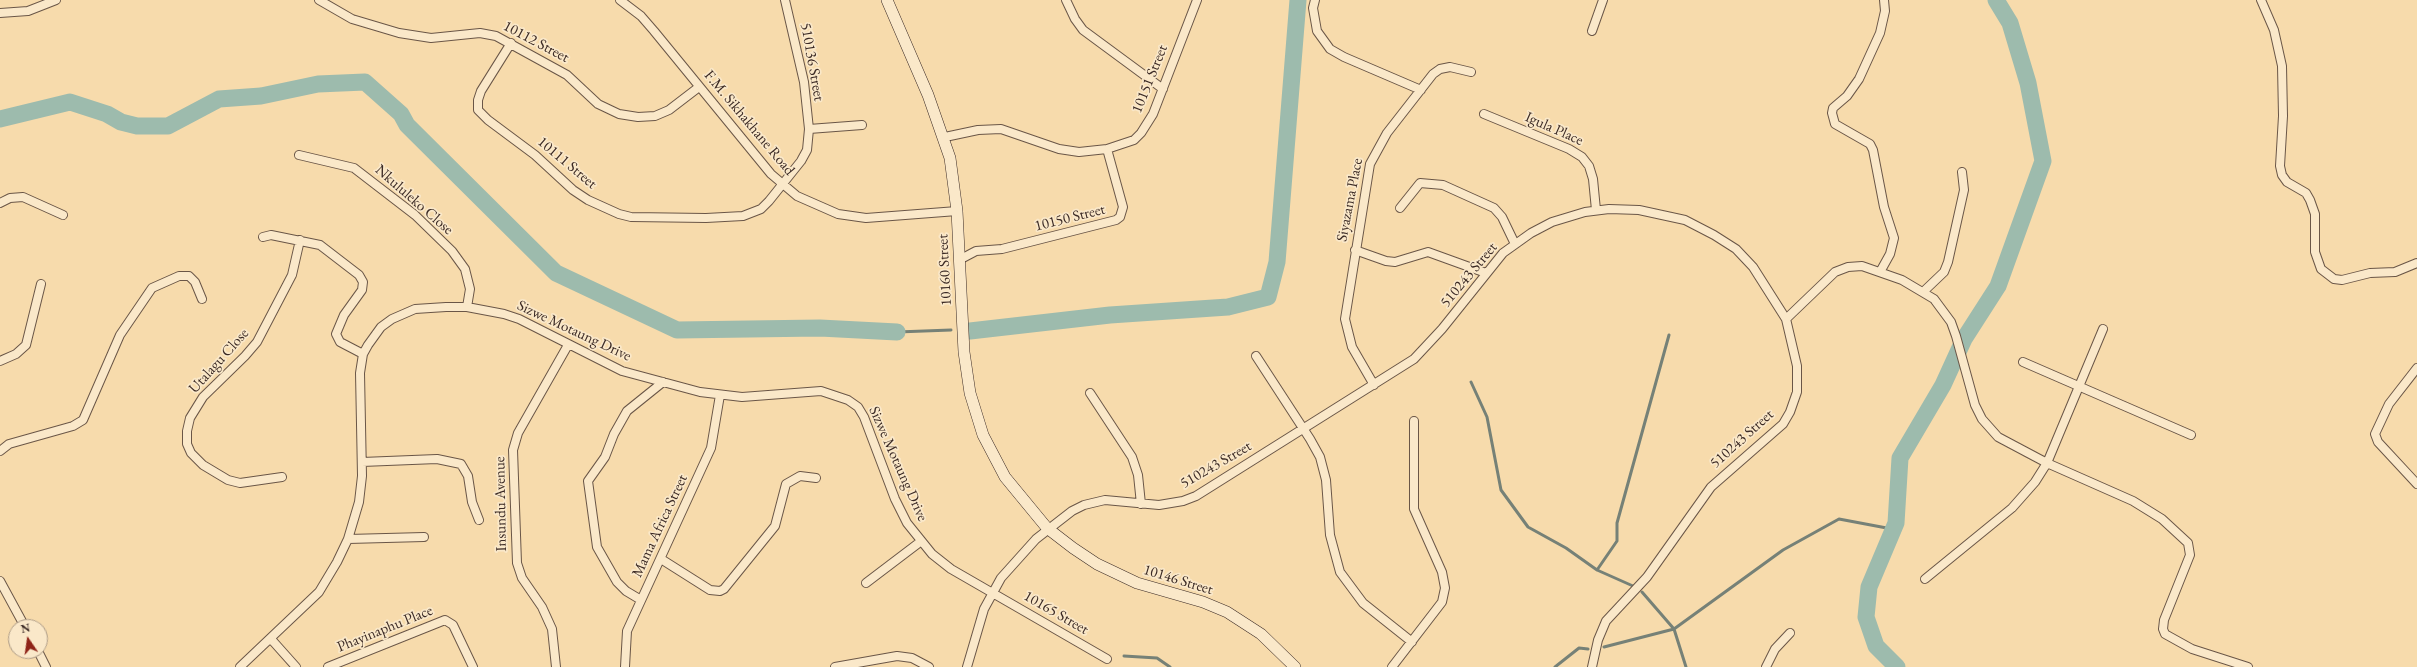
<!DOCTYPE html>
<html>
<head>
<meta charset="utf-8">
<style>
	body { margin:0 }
	#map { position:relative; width:2417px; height:667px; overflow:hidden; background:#f7dbac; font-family:"EB Garamond",serif }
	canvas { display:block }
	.north { position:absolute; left:8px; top:619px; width:40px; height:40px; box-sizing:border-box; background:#fae8c9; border:1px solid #ae9c87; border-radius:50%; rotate:347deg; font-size:11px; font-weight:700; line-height:16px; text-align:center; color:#3b2a25 }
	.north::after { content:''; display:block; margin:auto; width:14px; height:18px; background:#8f2418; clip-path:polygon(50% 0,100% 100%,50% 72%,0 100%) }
</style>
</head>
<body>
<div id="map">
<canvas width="2417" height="667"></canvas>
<div class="north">N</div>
</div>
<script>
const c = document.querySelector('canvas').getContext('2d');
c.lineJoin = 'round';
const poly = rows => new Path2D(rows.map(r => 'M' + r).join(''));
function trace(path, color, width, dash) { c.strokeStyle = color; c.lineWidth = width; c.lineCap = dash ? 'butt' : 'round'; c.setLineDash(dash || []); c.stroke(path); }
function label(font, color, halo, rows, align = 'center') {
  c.font = font + ' "EB Garamond",serif'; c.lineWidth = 3.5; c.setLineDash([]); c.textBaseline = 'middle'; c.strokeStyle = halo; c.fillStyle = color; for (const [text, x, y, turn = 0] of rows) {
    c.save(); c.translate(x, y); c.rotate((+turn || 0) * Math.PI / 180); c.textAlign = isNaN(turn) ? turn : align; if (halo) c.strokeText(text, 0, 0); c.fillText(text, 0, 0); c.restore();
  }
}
const stream = poly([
	[897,332,951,330],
	[1471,382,1487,417,1501,490,1528,527,1566,548,1597,570,1633,586],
	[1597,570,1617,541,1617,523,1669,335],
	[1642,592,1674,629,1686,667],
	[1604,647,1674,629,1783,550,1839,519,1892,529],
	[1124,656,1157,658,1170,667],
	[1555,667,1579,648,1588,649]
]);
const river = poly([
	[0,119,70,102,107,114,121,122,137,126,168,126,219,99,261,96,318,84,365,82,401,114,407,125,556,273,677,330,820,328,897,332],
	[970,331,1110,315,1228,307,1268,297,1277,262,1298,0],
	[1897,667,1876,646,1866,617,1869,587,1896,523,1900,458,1943,385,1964,339,1998,286,2043,161,2028,83,2010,23,1996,0]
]);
const street = poly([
	[319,0,352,19,399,33,431,38,480,33,496,36,567,75,598,104,619,114,638,117,655,116,669,110,699,87],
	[620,0,641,16,654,31,771,174,797,196,838,214,866,218,957,211],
	[1066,0,1075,19,1083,30,1163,89],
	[1315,0,1313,8,1317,31,1330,49,1344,57,1421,90],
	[2261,0,2274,30,2282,66,2283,116,2280,166,2282,175,2287,182,2306,193,2310,200,2315,214,2315,252,2321,269,2334,279,2342,280,2370,273,2395,272,2417,263],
	[0,13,28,11,56,0],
	[1592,31,1603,0],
	[511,43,481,91,478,100,478,110,488,120,535,155,573,190,588,200,619,214,631,217,706,218,743,216,761,209,769,201,801,161,807,150,809,129,804,82,785,0],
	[1484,114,1569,149,1582,157,1589,166,1593,179,1596,210],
	[809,129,862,125],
	[945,137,978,130,1001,129,1059,149,1079,152,1107,149,1134,140,1141,133,1153,114,1197,0],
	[299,155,354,168,415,215,452,251,465,269,470,289,467,307],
	[0,203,10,198,23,197,63,215],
	[1400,208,1420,183,1443,185,1494,208,1502,217,1515,244],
	[263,237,271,235,320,245,359,275,363,282,362,290,344,315,336,334,340,342,363,354],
	[1355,250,1386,261,1395,262,1428,252,1486,273],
	[959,260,976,251,1002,249,1116,220,1120,217,1123,207,1107,149],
	[1880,272,1890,254,1894,238,1884,207,1873,150,1870,144,1835,124,1832,113,1833,108,1847,96,1859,79,1880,33,1885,11,1884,0],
	[1923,292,1944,272,1948,262,1964,190,1962,172],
	[1786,319,1835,272,1848,267,1862,266,1902,280,1934,299,1951,322,1956,336,1975,405,1982,419,1998,437,2047,463,2133,501,2162,519,2188,543,2190,555,2164,620,2163,629,2165,634,2192,649,2248,667],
	[1256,356,1310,439,1320,457,1326,480,1330,535,1340,572,1363,603,1412,642],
	[0,361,16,354,26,345,41,284],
	[2023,362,2191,435],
	[2417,368,2389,404,2375,434,2378,442,2417,484],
	[1374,385,1352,347,1345,319,1370,164,1387,133,1433,74,1440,69,1450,67,1471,72],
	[1090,393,1132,457,1138,475,1141,504],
	[0,451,9,444,73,426,83,420,120,335,152,288,179,276,189,276,195,282,202,299],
	[362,462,437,459,461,464,468,476,472,502,479,520],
	[282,477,240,483,228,480,203,465,191,453,187,444,187,431,190,418,203,397,245,356,257,342,292,275,300,240],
	[348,539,424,537],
	[661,559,710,590,720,591,724,589,775,526,786,484,800,476,816,478],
	[1925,579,2012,508,2035,482,2047,463,2103,329],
	[0,581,25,627],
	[866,583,920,542],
	[641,600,626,591,617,582,597,547,588,481,605,457,614,434,627,411,663,382],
	[271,639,296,667],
	[38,651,46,667],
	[240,667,319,592,337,562,348,539,359,502,362,476,360,373,363,354,368,345,381,327,392,319,415,309,446,307,467,307,504,314,519,319,622,371,700,392,742,397,821,391,848,400,858,407,864,417,895,499,907,523,932,554,951,569,1107,659],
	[328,667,445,620,453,625,473,667],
	[556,667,552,629,542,607,522,578,517,563,513,450,518,433,568,345],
	[625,667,627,631,711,448,720,395],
	[835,667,897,656,912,658,929,667],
	[967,667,984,609,1001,578,1036,539,1072,511,1084,505,1105,500,1159,505,1183,501,1196,496,1414,359,1442,329,1503,253,1531,233,1552,222,1585,212,1609,209,1639,210,1685,220,1714,235,1736,249,1753,267,1786,319,1797,366,1797,392,1790,412,1783,424,1711,487,1647,577,1606,621,1598,640,1592,667],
	[1392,667,1442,602,1445,588,1442,572,1414,509,1414,421],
	[1766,667,1775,649,1790,633]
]);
const secondary = poly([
	[887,0,928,95,950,158,957,211,964,352,970,393,983,435,1005,477,1047,528,1073,548,1097,564,1137,583,1203,602,1227,612,1261,634,1295,667]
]);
const streetNames = [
	["10112 Street",536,42,28],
	["510136 Street",812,62,80],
	["10151 Street",1150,79,-68],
	["F.M. Sikhakhane Road",749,123,50],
	["Igula Place",1554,129,24],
	["10111 Street",567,163,40],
	["Nkululeko Close",414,200,41],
	["Siyazama Place",1350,200,-79],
	["10150 Street",1070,218,-14],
	["10160 Street",945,270,-93],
	["510243 Street",1469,275,-50],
	["Sizwe Motaung Drive",574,331,25],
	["Utalagu Close",219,361,-48],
	["510243 Street",1742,439,-42],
	["Sizwe Motaung Drive",898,464,66],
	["510243 Street",1216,465,-30],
	["Insundu Avenue",501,504,-91],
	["Mama Africa Street",660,526,-65],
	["10146 Street",1178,580,17],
	["10165 Street",1056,613,30],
	["Phayinaphu Place",385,629,-22]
];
trace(stream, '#768177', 3);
trace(river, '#9dbbad', 17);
trace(street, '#6a5647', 10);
trace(secondary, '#3b2a25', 12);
trace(street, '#fae8c9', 8);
trace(secondary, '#fae8c9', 11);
label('15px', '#3b2a25', '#fae8c9', streetNames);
</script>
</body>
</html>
